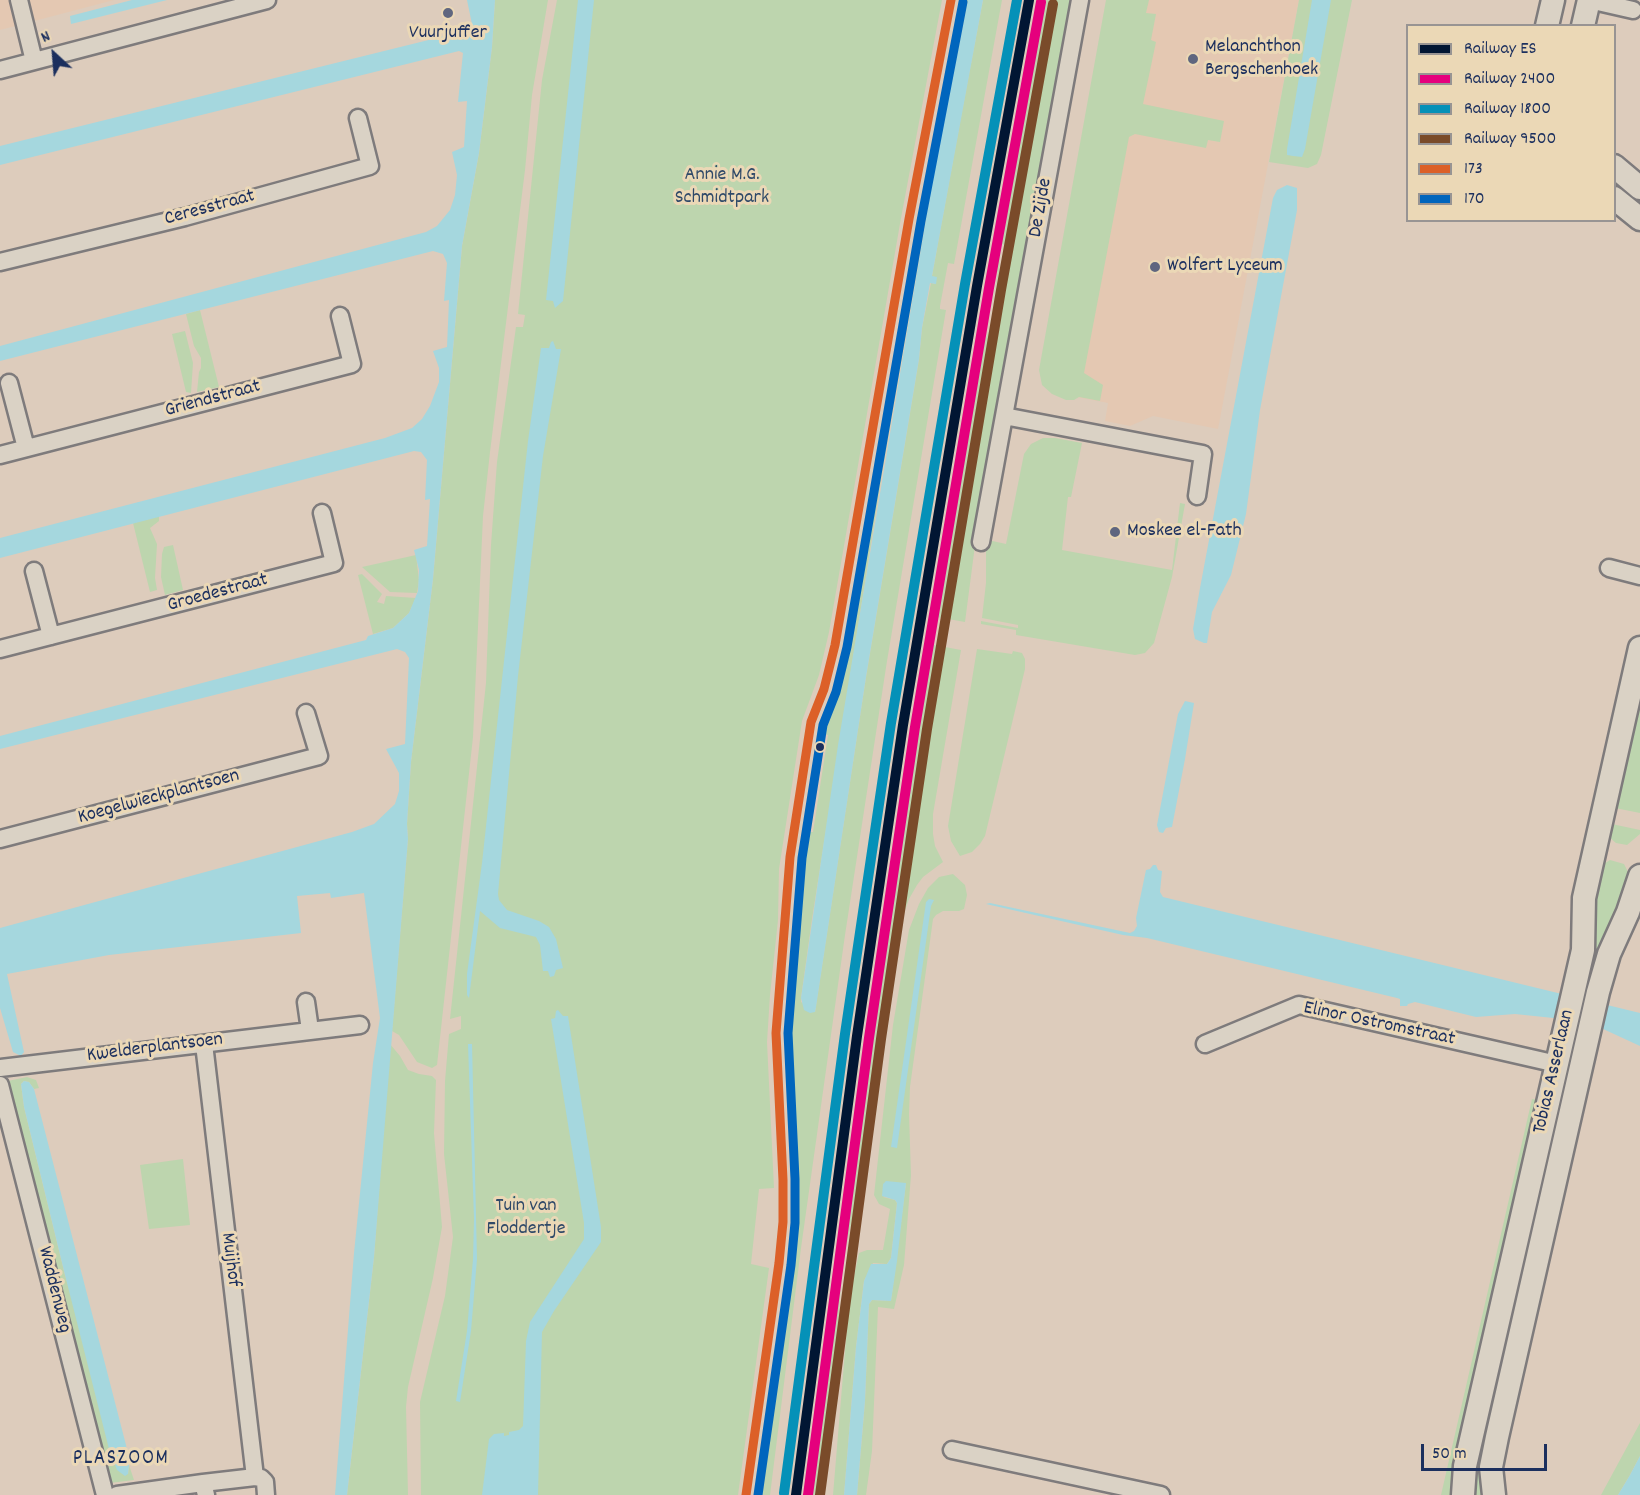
<!DOCTYPE html>
<html>
<head>
<meta charset="utf-8">
<style>
	body { margin:0 }
	#map { position:relative; width:1640px; height:1495px; overflow:hidden; background:#ddccbc; font-family:Dekko,sans-serif }
	canvas { display:block }
	.legend { position:absolute; left:1406px; top:24px; width:210px; height:198px; box-sizing:border-box; background:#ebd8b6; border:2px solid #989493; margin:0; padding:8px 10px; list-style:none; font-size:18px; color:#1b2f5e }
	.legend li { display:flex; align-items:center; gap:12px; height:30px }
	.legend b { width:30px; border:2px solid #989493 }
	.north { position:absolute; left:24px; top:24px; width:60px; height:60px; -webkit-text-stroke:4px #ebd8b6; paint-order:stroke; rotate:334deg; font-size:16px; font-weight:700; line-height:24px; text-align:center; color:#1b2f5e }
	.north::after { content:''; display:block; margin:auto; width:21px; height:27px; background:#1b2f5e; clip-path:polygon(50% 0,100% 100%,50% 72%,0 100%) }
	.scale { position:absolute; left:1421px; top:1444px; width:126px; height:27px; box-sizing:border-box; border:3px solid #1b2f5e; border-top:0; padding-left:8px; font-size:18px; line-height:21px; white-space:nowrap; color:#1b2f5e; -webkit-text-stroke:4px #ebd8b6; paint-order:stroke }
</style>
</head>
<body>
<div id="map">
<canvas width="1640" height="1495"></canvas>
<ul class="legend">
<li><b style="height:8px;background:#011633"></b>Railway ES</li>
<li><b style="height:8px;background:#e5007d"></b>Railway 2400</li>
<li><b style="height:8px;background:#0591b8"></b>Railway 1800</li>
<li><b style="height:8px;background:#7a4b2a"></b>Railway 9500</li>
<li><b style="height:8px;background:#dc6028"></b>173</li>
<li><b style="height:8px;background:#0065bd"></b>170</li>
</ul>
<div class="north">N</div>
<div class="scale">50 m</div>
</div>
<script>
const c = document.querySelector('canvas').getContext('2d');
c.lineJoin = 'round';
function fill(path, color) { c.fillStyle = color; c.fill(path, 'evenodd'); }
const poly = rows => new Path2D(rows.map(r => 'M' + r).join(''));
function trace(path, color, width, dash) { c.strokeStyle = color; c.lineWidth = width; c.lineCap = dash ? 'butt' : 'round'; c.setLineDash(dash || []); c.stroke(path); }
function label(font, color, halo, rows, align = 'center') {
  c.font = font + ' Dekko,sans-serif'; c.lineWidth = 6; c.setLineDash([]); c.textBaseline = 'middle'; c.strokeStyle = halo; c.fillStyle = color; for (const [text, x, y, turn = 0] of rows) {
    c.save(); c.translate(x, y); c.rotate((+turn || 0) * Math.PI / 180); c.textAlign = isNaN(turn) ? turn : align; if (halo) c.strokeText(text, 0, 0); c.fillText(text, 0, 0); c.restore();
  }
}
const built = poly([
	[0,0,114,0,0,30],
	[1109,0,1299,0,1218,429,1153,416,1130,426,1105,421,1108,403,1061,394]
]);
const green = poly([
	[495,0,548,0,532,95,525,170,490,452,483,516,473,737,437,1065,432,1068,417,1062,399,1035,392,1031,408,839,407,824,411,762,433,579,462,246,479,153,492,47],
	[557,0,942,0,901,218,829,632,819,675,802,721,779,869,778,920,770,995,767,1042,774,1188,759,1189,751,1264,769,1268,738,1495,421,1495,420,1402,445,1296,453,1237,444,1154,445,1081,449,1034,461,1029,461,1016,450,1019,486,683,491,545,497,462,516,327,523,327,525,315,518,314,542,80],
	[961,0,968,0,933,177,883,468,812,919,801,998,801,1002,815,1012,866,677,919,359,922,328,931,283,935,284,932,276,961,117,983,0,1002,0,954,264,948,263,940,306,940,309,946,310,887,661,845,935,801,1248,770,1495,756,1495,790,1255,794,1206,786,1053,787,1015,797,919,800,852,803,832,813,832,828,735,818,733,839,674,899,326],
	[1042,0,1073,0,980,507,965,622,937,617,983,345,994,319,1002,274,1002,258,1006,245,1001,244,999,272,991,310,998,272,992,271],
	[1106,0,1149,0,1146,13,1156,14,1151,40,1156,42,1143,104,1224,121,1220,142,1208,140,1206,148,1135,134,1129,137,1084,373,1103,385,1100,401,1079,397,1074,400,1066,400,1052,394,1042,385,1039,370],
	[1299,0,1352,0,1321,155,1317,164,1308,168,1269,162],
	[200,310,219,387,197,392,199,372,201,368,201,358,194,346,186,314],
	[185,331,193,363,191,393,186,392,172,334],
	[1043,438,1055,438,1082,443,1071,497,1068,497,1062,550,1172,570,1180,503,1185,504,1172,577,1154,643,1145,653,1135,655,1016,635,1016,630,981,624,981,621,1018,628,1018,625,982,618,986,583,986,548,988,540,1006,544,1024,454,1031,444],
	[159,516,159,521,150,528,157,544,155,578,157,590,150,592,133,523],
	[173,545,183,590,165,595,161,577,162,554,164,547],
	[416,555,419,580,417,593,390,592,362,567],
	[362,574,382,594,377,602,384,604,386,596,416,598,409,613,393,628,373,634,358,575],
	[929,644,961,650,933,814,933,834,935,846,943,862,923,877,917,885,909,899,895,938,887,980,856,1201,843,1261,824,1495,809,1495,865,1064],
	[977,649,1012,654,1013,651,1022,653,1025,659,1025,669,985,836,980,844,972,852,960,856,951,841,948,826],
	[1640,669,1640,813,1615,808],
	[1607,823,1640,830,1640,834,1627,845,1616,843,1609,837],
	[1610,860,1624,864,1629,874,1591,1001,1578,998,1589,926,1602,865],
	[953,874,965,885,967,895,964,909,959,911,943,911,936,915,933,919,910,1087,909,1114,911,1175,904,1265,894,1309,878,1307,872,1451,866,1495,857,1495,865,1401,869,1304,872,1300,891,1301,906,1183,883,1197,895,1200,897,1203,891,1258,887,1264,873,1263,864,1281,856,1347,844,1495,833,1495,849,1303,854,1276,859,1253,867,1250,883,1250,890,1209,879,1204,874,1195,893,1025,909,930,919,904,928,888,939,877],
	[390,1044,400,1056,408,1070,419,1074,432,1076,436,1080,434,1133,442,1227,433,1278,408,1387,406,1407,408,1495,347,1495,374,1257],
	[27,1077,36,1080,39,1088,34,1089,29,1082,24,1081,21,1084,24,1107,65,1275,128,1474,129,1465,134,1480,110,1483,7,1088,8,1081],
	[1532,1099,1544,1101,1458,1495,1441,1495],
	[1553,1103,1568,1106,1486,1495,1470,1495],
	[183,1159,190,1225,149,1229,140,1165],
	[1640,1423,1640,1456,1630,1475,1618,1495,1601,1495]
]);
const water = poly([
	[132,0,167,0,71,24,70,16],
	[467,0,495,0,492,47,479,153,462,246,433,579,411,762,407,824,408,839,374,1257,347,1495,335,1495,354,1253,373,1063,380,1018,364,893,331,898,330,893,297,896,301,933,109,955,7,974,24,1052,21,1056,13,1052,0,1008,0,928,352,832,374,824,395,804,399,791,399,773,386,749,405,744,409,658,405,652,397,649,0,749,0,736,366,640,368,636,393,628,409,613,418,591,419,570,414,550,427,546,430,499,425,500,427,460,421,452,414,451,0,558,0,538,385,438,412,428,422,419,430,406,439,382,439,368,433,351,447,347,449,300,444,301,447,263,443,254,433,251,0,361,0,346,426,232,437,226,450,210,455,195,457,175,452,152,464,147,467,101,458,102,463,53,459,51,0,165,0,146,473,29],
	[578,0,594,0,563,301,555,308,553,301,546,300],
	[968,0,983,0,932,276,937,277,936,284,930,283,922,328,919,359,866,677,816,1007,815,1012,810,1013,804,1010,801,998,838,745,933,177],
	[1312,0,1331,0,1305,149,1302,157,1293,156,1287,155,1287,149],
	[1287,185,1297,188,1297,210,1260,410,1246,514,1231,575,1212,612,1207,643,1204,643,1195,639,1193,629,1200,588,1273,198,1277,190],
	[553,341,556,349,561,349,543,456,518,676,498,894,499,900,507,910,539,921,549,927,556,939,563,968,556,970,554,976,550,977,548,971,543,971,540,945,536,937,500,928,480,911,469,998,467,995,467,974,482,863,528,441,541,348,549,348,551,342],
	[1185,701,1194,703,1185,759,1172,827,1166,828,1163,833,1159,832,1157,825,1178,714],
	[1153,865,1156,865,1158,870,1162,871,1160,892,1163,897,1640,1013,1640,1046,1601,1028,1563,1019,1515,1014,1476,1017,1415,1002,1408,1004,1407,1006,1400,1006,1400,999,1397,998,1147,938,1123,935,986,904,990,903,1130,933,1134,931,1137,926,1136,918,1146,870,1150,869],
	[929,899,934,900,931,906,897,1148,891,1147,926,902],
	[558,1010,563,1016,568,1016,601,1227,601,1242,554,1311,542,1332,538,1495,482,1495,489,1439,494,1434,504,1433,504,1436,509,1435,509,1432,519,1430,523,1426,526,1341,530,1322,584,1239,584,1223,551,1019,555,1018,556,1011],
	[468,1044,472,1044,477,1259,471,1331,460,1402,456,1401,467,1331,473,1259,474,1219],
	[24,1081,29,1082,34,1089,126,1445,129,1465,128,1474,125,1476,117,1470,109,1449,65,1275,24,1107,21,1084],
	[886,1181,906,1183,897,1261,891,1301,872,1300,869,1304,865,1401,857,1495,844,1495,856,1347,864,1281,871,1264,887,1264,891,1258,897,1203,895,1200,882,1196,883,1184],
	[1640,1456,1640,1495,1618,1495,1630,1475]
]);
const street = poly([
	[19,0,34,61],
	[1589,0,1633,10],
	[0,70,267,0],
	[0,262,185,217,370,166,358,118],
	[9,383,26,448],
	[1004,416,1203,454,1197,496],
	[0,455,352,364,340,316],
	[981,542,1080,0],
	[1609,568,1640,576],
	[34,571,51,636],
	[0,649,334,563,322,513],
	[0,839,319,756,306,713],
	[306,1002,310,1030],
	[204,1044,255,1477],
	[1205,1044,1299,1005,1557,1064],
	[0,1068,360,1025],
	[0,1085,105,1495],
	[952,1450,1161,1495],
	[117,1495,203,1483],
	[206,1495,203,1483,255,1477,261,1478,265,1482,266,1495]
]);
const secondary = poly([
	[1547,26,1553,0],
	[1583,26,1589,0],
	[1614,166,1640,188],
	[1614,198,1640,219],
	[1463,1495,1465,1466,1583,950,1584,898,1640,648],
	[1494,1495,1491,1467,1497,1437,1598,992,1609,954,1628,912,1640,876]
]);
const bus1 = poly([
	[746,1495,779,1263,783,1222,783,1180,776,1033,790,857,811,722,824,689,835,645,909,219,951,0]
]);
const bus2 = poly([
	[758,1495,791,1265,795,1223,795,1179,788,1033,802,858,823,725,836,692,847,647,921,221,963,2]
]);
const rail1 = poly([
	[796,1495,857,1036,903,725,977,286,1029,0]
]);
const rail2 = poly([
	[808,1495,869,1038,915,727,989,288,1041,2]
]);
const rail3 = poly([
	[784,1493,845,1034,891,723,965,284,1017,0]
]);
const rail4 = poly([
	[820,1495,881,1039,927,729,1001,290,1053,4]
]);
const markers = [
	[448,13,6,"#5f667f"],
	[1193,59,6,"#5f667f"],
	[1155,267,6,"#5f667f"],
	[1115,532,6,"#5f667f"],
	[820,747,5,"#1b2f5e"]
];
const poiNames = [
	["Vuurjuffer",448,34,"center"],
	["Melanchthon",1205,48],
	["Bergschenhoek",1205,71],
	["Wolfert Lyceum",1167,267],
	["Moskee el-Fath",1127,532]
];
const parkNames = [
	["Annie M.G.",722,176],
	["Schmidtpark",722,199],
	["Tuin van",526,1207],
	["Floddertje",526,1230]
];
const streetNames = [
	["De Zijde",1042,208,-80],
	["Ceresstraat",210,209,-15],
	["Griendstraat",213,400,-15],
	["Groedestraat",218,594,-15],
	["Koegelwieckplantsoen",159,798,-15],
	["Elinor Ostromstraat",1379,1025,12],
	["Kwelderplantsoen",155,1049,-7],
	["Tobias Asserlaan",1555,1072,-77],
	["Muijhof",229,1260,83],
	["Waddenweg",53,1290,76]
];
const neighbourhoodNames = [
	["PLASZOOM",121,1460]
];
fill(built, '#e4c8b2');
fill(green, '#bdd5ae');
fill(water, '#a5d7de');
trace(street, '#7e7b7c', 21);
trace(secondary, '#7e7b7c', 27);
trace(street, '#dad2c5', 16);
trace(secondary, '#dad2c5', 22);
trace(bus1, '#dc6028', 9);
trace(bus2, '#0065bd', 9);
trace(rail1, '#011633', 10);
trace(rail2, '#e5007d', 10);
trace(rail3, '#0591b8', 10);
trace(rail4, '#7a4b2a', 10);
for (const [x, y, r, color] of markers) { const dot = new Path2D(); dot.arc(x, y, r, 0, 2 * Math.PI); c.fillStyle = color; c.fill(dot); trace(dot, '#ebd8b6', 2); }
label('20px', '#1b2f5e', '#ebd8b6', poiNames, 'left');
label('20px', '#2f4968', '#ebd8b6', parkNames);
label('20px', '#1b2f5e', '#ebd8b6', streetNames);
c.letterSpacing = '1.5px';
label('21px', '#1b2f5e', '#ebd8b6', neighbourhoodNames);
c.letterSpacing = '0px';
</script>
</body>
</html>
